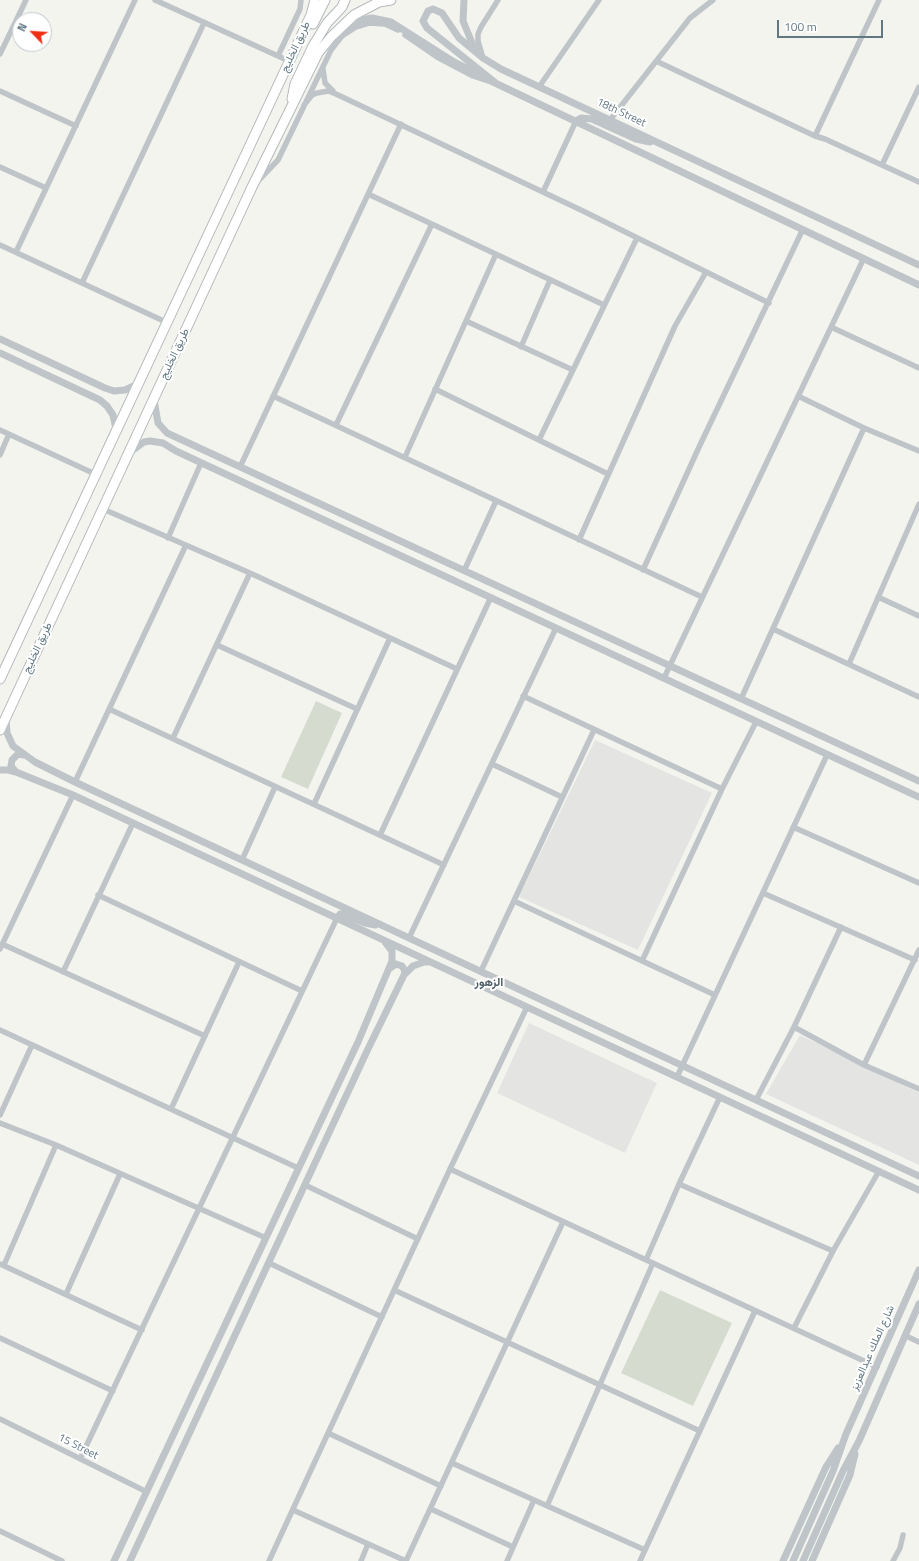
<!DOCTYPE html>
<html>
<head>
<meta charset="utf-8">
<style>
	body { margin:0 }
	#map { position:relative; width:919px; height:1561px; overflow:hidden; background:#f4f4ef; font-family:"Titillium Web",sans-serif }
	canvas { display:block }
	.north { position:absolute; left:12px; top:12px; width:40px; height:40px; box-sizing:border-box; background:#fff; border:1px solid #c0c9cd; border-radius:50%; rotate:295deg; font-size:11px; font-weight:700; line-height:16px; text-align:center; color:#617883 }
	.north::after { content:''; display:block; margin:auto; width:14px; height:18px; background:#ef2e14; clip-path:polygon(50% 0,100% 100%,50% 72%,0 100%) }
	.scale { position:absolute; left:777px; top:20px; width:106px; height:18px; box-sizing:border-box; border:2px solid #617883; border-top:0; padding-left:5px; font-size:12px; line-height:14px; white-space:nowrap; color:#617883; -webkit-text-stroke:3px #fff; paint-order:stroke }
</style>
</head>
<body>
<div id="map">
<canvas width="919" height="1561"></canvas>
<div class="north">N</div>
<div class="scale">100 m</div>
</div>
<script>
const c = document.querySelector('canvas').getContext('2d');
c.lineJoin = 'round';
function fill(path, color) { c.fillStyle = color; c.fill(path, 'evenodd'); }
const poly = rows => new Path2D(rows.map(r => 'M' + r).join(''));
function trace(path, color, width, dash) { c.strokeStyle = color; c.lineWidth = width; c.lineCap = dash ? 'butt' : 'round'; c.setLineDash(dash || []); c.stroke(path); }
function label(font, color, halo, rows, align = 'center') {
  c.font = font + ' "Titillium Web",Vazirmatn,sans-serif'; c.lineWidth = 4; c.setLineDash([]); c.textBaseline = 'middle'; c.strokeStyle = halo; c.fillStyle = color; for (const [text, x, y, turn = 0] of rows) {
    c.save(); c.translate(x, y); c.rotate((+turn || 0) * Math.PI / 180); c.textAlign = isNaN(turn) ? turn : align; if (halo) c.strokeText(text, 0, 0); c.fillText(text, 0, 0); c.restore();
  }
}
const built = poly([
	[595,740,712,793,638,950,519,897],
	[529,1023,657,1083,625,1153,497,1093],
	[800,1035,919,1093,919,1165,766,1094]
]);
const green = poly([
	[316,701,342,713,308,789,281,777],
	[660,1290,732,1323,693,1406,621,1373]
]);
const minor = poly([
	[155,0,289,61],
	[405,35,437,57,473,76,494,83],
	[0,54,26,0],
	[278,56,300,9,301,0],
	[483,58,478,41,478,34,481,27,498,0],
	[656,61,815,136,825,139,919,182],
	[323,69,325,83,333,91],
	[539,87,599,0],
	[0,91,76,126],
	[304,105,312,95,317,93,328,91,336,94,583,211,769,303],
	[610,120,690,18,713,0],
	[815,136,879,0],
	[882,165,919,87],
	[0,167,46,188],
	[258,181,278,160,331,50,342,36,356,27,369,23,385,24,398,30],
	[543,192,576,121],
	[368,194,604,305],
	[0,245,168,323],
	[16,252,135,0],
	[82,283,204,23],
	[466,321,573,370],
	[831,327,919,368],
	[521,347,550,280],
	[435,389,608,474],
	[273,396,702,597],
	[336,425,432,224],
	[864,428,919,451],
	[0,430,95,474],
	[539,440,637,238],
	[0,455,9,434],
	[405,457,496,254],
	[240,467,401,124],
	[103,509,250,573,457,669],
	[168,538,201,463],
	[579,540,675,326,706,272],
	[643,570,700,445,802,231],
	[464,571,496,501],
	[878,597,919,616],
	[773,629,919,697],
	[217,645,357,709],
	[849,664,919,504],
	[664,678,863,260],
	[523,696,722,789],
	[741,699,864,428,798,396],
	[109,709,444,865],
	[173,738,250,573],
	[492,764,562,797],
	[75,782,186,545],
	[314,804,390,638],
	[793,827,919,883],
	[380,835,491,597],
	[242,860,275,787],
	[763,893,915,960],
	[98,895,302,991],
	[514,901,715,995],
	[841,927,794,1027,864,1065,919,1089],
	[409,938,556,628],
	[2,944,205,1036],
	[0,949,73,795],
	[642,961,722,789,756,722],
	[481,971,594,730],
	[63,972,133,823],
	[0,1030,298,1168],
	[864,1065,919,950],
	[677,1077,827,755],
	[756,1100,794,1027],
	[171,1109,239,962],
	[0,1115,32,1045],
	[0,1123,56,1145,266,1238],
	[450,1169,877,1367],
	[679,1184,833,1251],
	[305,1185,418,1239],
	[646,1260,679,1184,720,1097],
	[269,1263,382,1317],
	[0,1264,142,1330],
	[4,1265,56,1145],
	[394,1290,700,1431],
	[66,1294,120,1174],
	[794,1328,833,1251,879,1171],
	[906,1336,919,1342],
	[0,1338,113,1391],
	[0,1419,147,1492],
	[328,1433,441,1486],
	[80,1459,337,918],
	[452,1463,645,1550],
	[547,1506,653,1263],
	[431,1509,513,1547],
	[293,1510,406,1561],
	[0,1531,62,1561],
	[269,1561,450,1169,527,1007],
	[361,1561,368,1544],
	[406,1561,563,1222],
	[507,1561,534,1500],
	[640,1561,755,1311],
	[893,1561,900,1548,903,1535]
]);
const tertiary = poly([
	[464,0,463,21,475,50],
	[342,29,360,20,372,18,391,22,454,62,484,77],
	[493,82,919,285],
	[497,84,427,28,423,21,428,11,433,9,442,13,459,38,483,58,501,69,919,265],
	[576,121,581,118,592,119,636,139,650,142],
	[0,339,105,388,114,391,125,390,138,384],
	[0,353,100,400,107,406,113,415,116,429],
	[154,400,158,423,167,433,919,781],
	[129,453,144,442,150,441,163,443,176,451,919,797],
	[6,719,7,733,13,746,35,762,75,782,919,1176],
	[0,770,8,770,16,772,73,795,919,1190],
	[16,772,11,766,12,760,18,754,24,755],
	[337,918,340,914,343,914,365,923,375,925],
	[390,968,396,964,402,966,405,971,404,975],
	[114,1561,358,1042,392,961,392,951,385,942],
	[130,1561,367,1051,404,975,413,966,424,962,430,962],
	[783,1561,826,1467,838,1448],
	[793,1561,833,1471,846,1434,919,1270],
	[803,1561,843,1471,859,1441,919,1304],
	[812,1561,850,1475,855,1454]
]);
const primary = poly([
	[313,24,325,0],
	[292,99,295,84,313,46,327,23,342,7,345,0],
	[0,679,311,15,315,0],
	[0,730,252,187,318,53,331,37,354,15,379,2,391,0]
]);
const streetNames = [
	["طريق الخليج",296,47,-65],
	["18th Street",621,113,25],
	["طريق الخليج",175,354,-65],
	["طريق الخليج",38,648,-65],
	["شارع الملك عبدالعزيز",873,1348,-66],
	["15 Street",78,1447,27]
];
const neighbourhoodNames = [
	["الزهور",489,983]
];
fill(built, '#e4e5e3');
fill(green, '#d6dbd0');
trace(primary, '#b4b9bc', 11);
trace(minor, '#bec4c7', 5.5);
trace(tertiary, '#bec4c7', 7);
trace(primary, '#fff', 9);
label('11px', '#617883', '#fff', streetNames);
label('bold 12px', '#4f5f67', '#fff', neighbourhoodNames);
</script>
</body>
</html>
